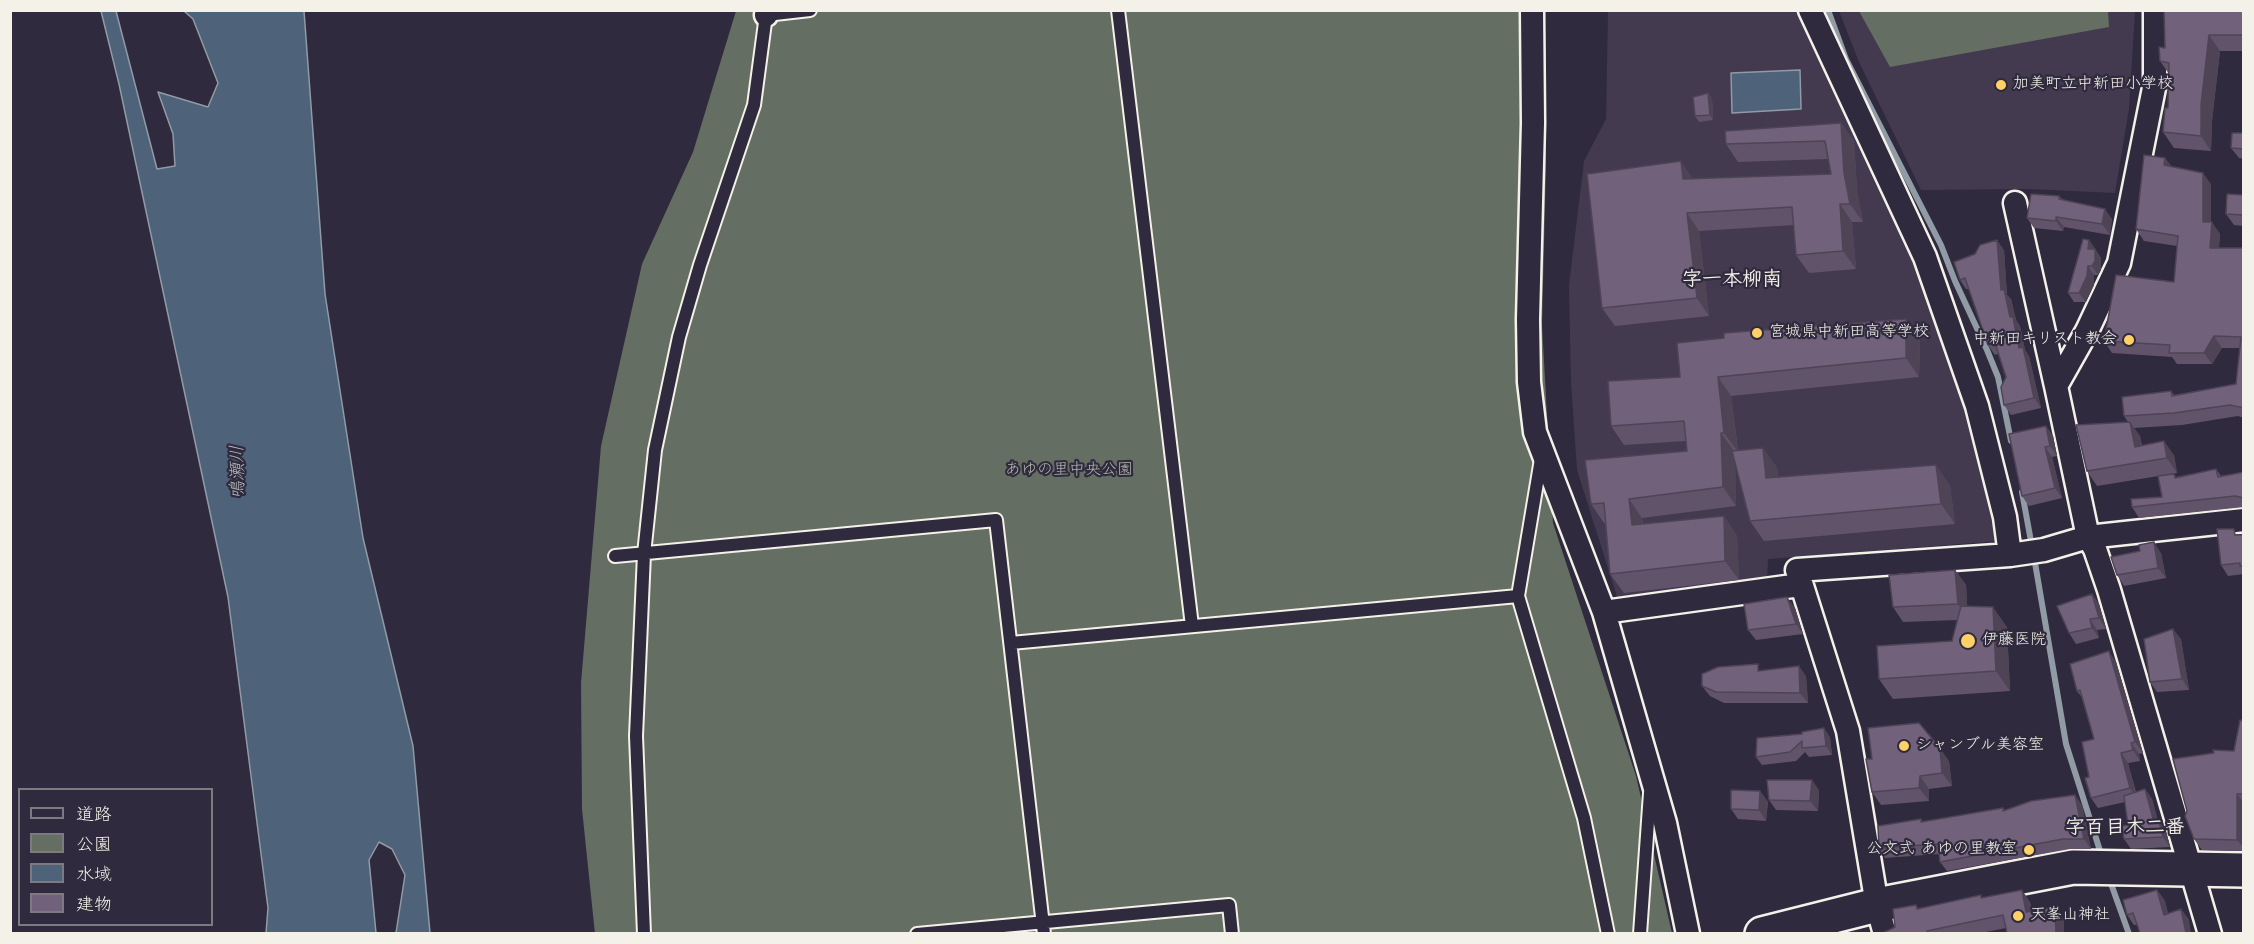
<!DOCTYPE html>
<html>
<head>
<meta charset="utf-8">
<style>
	body { margin:0 }
	#map { position:relative; width:2254px; height:944px; overflow:hidden; background:#2f2a3d; font-family:"Architects Daughter","Klee One",sans-serif }
	canvas { display:block }
	.frame { position:absolute; inset:0; border:12px solid #f4f1e8; pointer-events:none }
	.legend { position:absolute; left:18px; top:788px; width:195px; height:138px; box-sizing:border-box; background:#2f2a3d; border:2px solid #7e7a81; margin:0; padding:8px 10px; list-style:none; font-size:18px; color:#f4f1e8 }
	.legend li { display:flex; align-items:center; gap:12px; height:30px }
	.legend b { width:30px; border:2px solid #7e7a81 }
</style>
</head>
<body>
<div id="map">
<canvas width="2254" height="944"></canvas>
<div class="frame"></div>
<ul class="legend">
<li><b style="height:8px;background:#2f2a3d"></b>道路</li>
<li><b style="height:16px;background:#646e62"></b>公園</li>
<li><b style="height:16px;background:#4e6279"></b>水域</li>
<li><b style="height:16px;background:#71617b"></b>建物</li>
</ul>
</div>
<script>
const c = document.querySelector('canvas').getContext('2d');
c.lineJoin = 'round';
function fill(path, color) { c.fillStyle = color; c.fill(path, 'evenodd'); }
const poly = rows => new Path2D(rows.map(r => 'M' + r).join(''));
function trace(path, color, width, dash) { c.strokeStyle = color; c.lineWidth = width; c.lineCap = dash ? 'butt' : 'round'; c.setLineDash(dash || []); c.stroke(path); }
function label(font, color, halo, rows, align = 'center') {
  c.font = font + ' "Architects Daughter","Klee One",sans-serif'; c.lineWidth = 4.5; c.setLineDash([]); c.textBaseline = 'middle'; c.strokeStyle = halo; c.fillStyle = color; for (const [text, x, y, turn = 0] of rows) {
    c.save(); c.translate(x, y); c.rotate((+turn || 0) * Math.PI / 180); c.textAlign = isNaN(turn) ? turn : align; if (halo) c.strokeText(text, 0, 0); c.fillText(text, 0, 0); c.restore();
  }
}
const built = poly([
	[1608,11,1801,11,1920,264,1972,410,1999,541,1768,559,1767,582,1618,600,1577,470,1571,382,1569,285,1584,161,1606,119],
	[1839,11,2135,11,2129,109,2115,193,2030,189,1921,190,1859,62]
]);
const green = poly([
	[736,11,1545,11,1546,164,1542,325,1553,523,1636,776,1672,933,595,934,582,809,581,683,601,446,642,264,693,152],
	[1859,11,2108,11,2109,27,1890,67]
]);
const water = poly([
	[101,11,116,11,157,169,175,166,173,134,158,92,208,107,218,83,193,19,184,11,304,11,325,294,363,538,413,746,430,933,396,933,405,875,392,849,379,842,369,860,376,933,266,933,268,908,228,597,119,84,101,11],
	[1800,70,1801,109,1732,113,1731,73,1800,70]
]);
const stream = poly([
	[1828,10,1846,59,1941,245,1955,281,1987,350,1998,377,2011,441],
	[2022,492,2032,547],
	[2034,557,2066,744,2102,857],
	[2109,878,2129,934]
]);
const lane = poly([
	[1118,10,1192,626],
	[1541,459,1518,596,1584,818,1608,934],
	[615,556,996,520,1044,934],
	[1011,643,1518,596],
	[644,934,636,736,644,554,655,450,679,337,700,265,754,105,766,15,810,10],
	[917,934,1229,905,1232,934],
	[1640,934,1650,793]
]);
const street = poly([
	[1532,10,1533,123,1528,319,1529,382,1535,432,1604,612,1665,823,1688,934],
	[1810,10,1925,257,1977,406,2005,517,2010,555],
	[2155,10,2155,83,2119,263,2087,331,2056,386,2088,537,2095,549,2109,590,2210,934],
	[766,15,767,10],
	[2015,203,2056,386],
	[1604,612,1800,585],
	[1885,934,1877,905,1848,731,1797,570,2010,555,2044,550,2088,537,2244,520]
]);
const secondary = poly([
	[1762,934,1877,905,2073,867,2244,870]
]);
const wall = poly([
	[2244,10,2244,51,2220,51,2212,121,2211,151,2174,148,2163,132,2168,108,2169,74,2160,61,2165,48],
	[1712,98,1713,120,1699,122,1695,116],
	[1841,123,1854,141,1857,191,1863,222,1852,222,1856,269,1809,273,1796,255,1794,225,1699,231,1709,316,1615,326,1602,308,1693,179,1831,174,1828,159,1738,162,1726,144],
	[2244,133,2244,159,2239,158,2231,148],
	[2165,158,2171,166,2211,184,2211,222,2220,234,2219,248,2244,248,2244,418,2238,416,2182,425,2134,428,2140,436,2142,445,2174,455,2177,473,2097,486,2087,471,2128,422,2124,416,2171,391,2174,395,2236,384,2240,348,2222,348,2212,364,2177,364,2172,357,2112,353,2104,341,2174,282,2177,246,2144,241,2136,229],
	[2244,195,2244,226,2234,225,2226,214],
	[2059,196,2062,199,2112,219,2110,235,2064,227,2063,231,2034,228,2027,218],
	[2089,240,2101,258,2101,270,2098,275,2094,275,2094,285,2086,302,2074,302,2068,293],
	[2004,250,2007,295,2011,299,2016,320,2020,326,2025,350,2029,356,2041,408,2011,415,2004,405,2006,377,1998,354,1995,355,1988,345,1969,289,1966,289,1960,280],
	[1920,338,1919,377,1731,396,1738,450,1763,448,1777,468,1778,477,1950,485,1955,524,1764,541,1750,521,1735,462,1736,506,1642,518,1643,524,1737,535,1739,580,1624,593,1610,574,1605,523,1604,523,1591,504,1687,451,1686,441,1624,445,1611,426,1680,377],
	[2046,426,2053,436,2057,456,2052,457,2062,498,2029,506,2022,496],
	[2216,469,2221,476,2244,472,2244,507,2139,518,2132,507,2162,497,2174,474,2176,477],
	[2239,535,2244,535,2244,574,2228,576,2221,565],
	[2140,551,2161,553,2166,578,2124,586,2117,575],
	[1955,570,1966,585,1967,606,2007,627,2010,691,1893,699,1879,679,1952,641,1958,620,1903,622,1893,607],
	[2092,594,2099,604,2106,629,2097,630,2099,638,2076,644,2069,633],
	[1795,608,1803,634,1756,640,1748,630],
	[2181,639,2189,690,2157,692,2150,682],
	[2116,662,2143,753,2139,754,2140,761,2128,763,2136,792,2145,789,2152,799,2158,821,2166,831,2170,847,2131,849,2124,839,2128,825,2125,802,2098,808,2091,798,2089,777,2094,739,2083,699,2077,691],
	[1762,670,1806,676,1808,703,1724,703,1710,696,1702,686],
	[2244,721,2244,851,2202,850,2194,839,2234,751],
	[1830,737,1832,755,1809,757,1805,752,1796,761,1762,765,1756,757,1757,738],
	[1949,761,1952,786,1929,789,1929,801,1881,805,1872,792],
	[1819,790,1818,811,1776,810,1769,800],
	[1760,791,1768,802,1766,821,1738,819,1731,809],
	[2082,805,2091,849,2070,849,1947,871,1940,862,1939,854,1885,858,1879,848,1921,819,1923,822,2003,808,2005,810],
	[2157,890,2165,901,2168,914,2181,909,2189,920,2134,925,2127,915],
	[1982,897,2030,902,2032,911,2064,919,2064,933,2007,933,2006,928,1981,933,1883,933,1895,927,1916,905,1919,909]
]);
const shadedWall = poly([
	[2209,35,2220,51,2212,121,2211,151,2201,136,2201,105],
	[1708,93,1712,98,1713,120,1710,115],
	[1841,123,1854,141,1857,191,1863,222,1850,204,1844,173],
	[2165,158,2173,169,2164,165],
	[1681,161,1693,179,1683,179],
	[2203,173,2211,184,2211,233,2203,222],
	[1840,204,1852,222,1856,269,1843,251],
	[2105,209,2112,219,2110,235,2102,224],
	[1687,213,1699,231,1709,316,1697,298],
	[2056,217,2064,227,2063,231,2056,221],
	[2212,222,2220,234,2218,259,2210,248],
	[1997,240,2004,250,2007,295,2011,299,2016,320,2020,326,2025,350,2029,356,2041,408,2034,398,2010,317,2001,290],
	[2089,240,2101,258,2101,270,2098,275,2092,266,2088,249],
	[2088,266,2094,275,2094,285,2086,302,2079,293],
	[1906,319,1920,338,1919,377,1906,358],
	[2214,336,2222,348,2212,364,2204,353],
	[1718,377,1731,396,1738,452,1724,433],
	[2130,422,2140,436,2145,461,2135,447],
	[2046,426,2053,436,2057,456,2050,446],
	[1721,433,1735,452,1736,506,1723,487],
	[2164,441,2174,455,2177,473,2167,458],
	[2045,447,2052,457,2062,498,2055,488],
	[1763,448,1777,468,1780,498,1766,478],
	[1936,465,1950,485,1955,524,1941,504],
	[1629,499,1642,518,1645,544,1632,525],
	[1724,516,1737,535,1739,580,1725,561],
	[2154,542,2161,553,2166,578,2158,568],
	[1955,570,1966,585,1968,619,1958,604],
	[2092,594,2099,604,2106,629,2099,618],
	[1787,597,1795,608,1803,634,1796,624],
	[1993,607,2007,627,2010,691,1996,671],
	[2090,619,2097,630,2099,638,2092,628],
	[2173,629,2181,639,2189,690,2182,679],
	[2109,651,2116,662,2143,753,2135,742],
	[1799,666,1806,676,1808,703,1800,693],
	[1824,728,1830,737,1832,755,1826,746],
	[2131,743,2139,754,2140,761,2133,750],
	[1940,748,1949,761,1952,786,1942,773],
	[2121,753,2128,763,2137,799,2130,788],
	[1920,776,1929,789,1929,801,1919,788],
	[1812,780,1819,790,1818,811,1810,801],
	[2145,789,2152,799,2161,832,2154,822],
	[1760,791,1768,802,1766,821,1759,810],
	[2237,794,2244,803,2244,848,2237,840],
	[2075,795,2082,805,2091,849,2084,839],
	[2159,821,2166,831,2170,847,2163,837],
	[2022,890,2030,902,2034,924,2026,912],
	[2157,890,2165,901,2171,926,2164,915],
	[2055,907,2064,919,2064,933,2056,933],
	[2181,909,2189,920,2191,933,2186,933]
]);
const building = poly([
	[2164,10,2244,10,2244,35,2209,35,2201,105,2201,136,2163,132,2165,108,2168,108,2169,63,2160,61,2159,47,2165,48,2164,10],
	[1708,93,1710,115,1695,116,1693,97,1708,93],
	[1841,123,1844,173,1850,204,1840,204,1843,251,1796,255,1792,207,1687,213,1697,298,1602,308,1587,174,1681,161,1683,179,1831,174,1825,141,1726,144,1725,131,1841,123],
	[2232,133,2244,133,2244,149,2231,148,2232,133],
	[2144,155,2165,158,2164,165,2203,173,2203,222,2212,222,2210,248,2244,248,2244,408,2230,405,2174,413,2124,416,2122,397,2171,391,2172,396,2236,384,2241,337,2214,336,2204,353,2169,353,2170,345,2104,341,2116,275,2174,282,2178,236,2136,229,2144,155],
	[2031,194,2059,196,2059,199,2105,209,2102,224,2056,217,2056,221,2027,218,2031,194],
	[2227,194,2244,195,2244,215,2226,214,2227,194],
	[2083,239,2089,240,2088,249,2095,249,2095,261,2092,266,2088,266,2087,276,2079,293,2068,293,2083,239],
	[1997,240,2001,290,2004,289,2010,317,2013,317,2019,348,2023,347,2034,398,2004,405,2001,387,2006,377,1995,343,1988,345,1965,278,1960,280,1954,262,1975,254,1980,245,1997,240],
	[1906,319,1906,358,1718,377,1724,433,1721,433,1723,487,1629,499,1632,525,1724,516,1725,561,1610,574,1604,503,1591,504,1585,460,1687,451,1684,421,1611,426,1608,381,1680,377,1677,343,1724,338,1724,333,1906,319],
	[2130,422,2135,447,2164,441,2167,458,2087,471,2076,425,2130,422],
	[2046,426,2050,446,2045,447,2055,488,2022,496,2009,434,2046,426],
	[1763,448,1766,478,1936,465,1941,504,1750,521,1732,451,1763,448],
	[2216,469,2218,477,2244,472,2244,498,2235,496,2132,507,2131,499,2162,497,2158,476,2174,474,2175,478,2216,469],
	[2217,529,2234,529,2235,535,2244,535,2244,566,2240,566,2240,563,2221,565,2217,529],
	[2154,542,2158,568,2117,575,2111,557,2140,551,2139,545,2154,542],
	[1955,570,1958,604,1893,607,1889,575,1955,570],
	[2092,594,2099,618,2090,619,2092,628,2069,633,2057,606,2092,594],
	[1787,597,1796,624,1748,630,1744,604,1787,597],
	[1961,606,1993,607,1996,671,1879,679,1877,646,1952,641,1961,606],
	[2173,629,2182,679,2150,682,2144,639,2173,629],
	[2109,651,2135,742,2131,743,2133,750,2121,753,2130,788,2091,798,2085,778,2089,777,2082,742,2094,739,2080,690,2077,691,2070,664,2109,651],
	[1758,664,1758,671,1799,666,1800,693,1716,692,1702,686,1702,674,1718,667,1758,664],
	[2240,720,2244,721,2244,794,2237,794,2237,840,2194,839,2185,816,2187,811,2173,759,2214,753,2213,750,2234,751,2240,720],
	[1919,723,1940,748,1942,773,1920,776,1919,788,1872,792,1866,759,1872,759,1868,728,1919,723],
	[1824,728,1826,746,1802,748,1802,741,1790,752,1756,757,1757,738,1802,734,1802,732,1824,728],
	[1767,780,1812,780,1810,801,1769,800,1767,780],
	[2145,789,2154,822,2159,821,2163,837,2124,839,2122,826,2128,825,2124,796,2145,789],
	[1731,790,1760,791,1759,810,1731,809,1731,790],
	[2075,795,2084,839,2063,839,1940,862,1938,844,1879,848,1878,826,1921,819,1921,822,2003,808,2003,811,2031,801,2075,795],
	[2022,890,2026,912,2055,907,2056,933,2007,933,2003,915,1927,931,1928,933,1883,933,1895,927,1893,909,1916,905,1917,909,1981,895,1981,898,2022,890],
	[2157,890,2164,915,2181,909,2186,933,2140,933,2133,913,2127,915,2123,900,2157,890]
]);
const markers = [
	[2001,85,6,"#ffd166"],
	[1757,333,6,"#ffd166"],
	[2129,340,6,"#ffd166"],
	[1968,641,8,"#ffd166"],
	[1904,746,6,"#ffd166"],
	[2029,850,6,"#ffd166"],
	[2018,916,6,"#ffd166"]
];
const poiNames = [
	["加美町立中新田小学校",2013,85],
	["宮城県中新田高等学校",1769,333],
	["中新田キリスト教会",2117,340,"right"],
	["伊藤医院",1982,641],
	["シャンブル美容室",1916,746],
	["公文式 あゆの里教室",2017,850,"right"],
	["天峯山神社",2030,916]
];
const parkNames = [
	["あゆの里中央公園",1069,471]
];
const waterNames = [
	["鳴瀬川",239,472,-91]
];
const quarterNames = [
	["字一本柳南",1732,281],
	["字百目木二番",2125,829]
];
fill(built, '#433a50');
fill(green, '#646e62');
fill(water, '#4e6279');
trace(water, '#909ba5', 1.5);
trace(stream, '#909ba5', 6);
trace(lane, '#f4f1e8', 16);
trace(street, '#f4f1e8', 27);
trace(secondary, '#f4f1e8', 38);
trace(lane, '#2f2a3d', 12);
trace(street, '#2f2a3d', 22);
trace(secondary, '#2f2a3d', 33);
fill(wall, '#61536a');
fill(shadedWall, '#4f4456');
fill(building, '#71617b');
trace(building, '#4f4456', 1.5);
for (const [x, y, r, color] of markers) { const dot = new Path2D(); dot.arc(x, y, r, 0, 2 * Math.PI); c.fillStyle = color; c.fill(dot); trace(dot, '#2f2a3d', 2); }
label('16px', '#f4f1e8', '#2f2a3d', poiNames, 'left');
label('16px', '#b3b6ac', '#2f2a3d', parkNames);
label('italic 18px', '#b2b8bc', '#2f2a3d', waterNames);
label('bold 20px', '#f4f1e8', '#2f2a3d', quarterNames);
</script>
</body>
</html>
